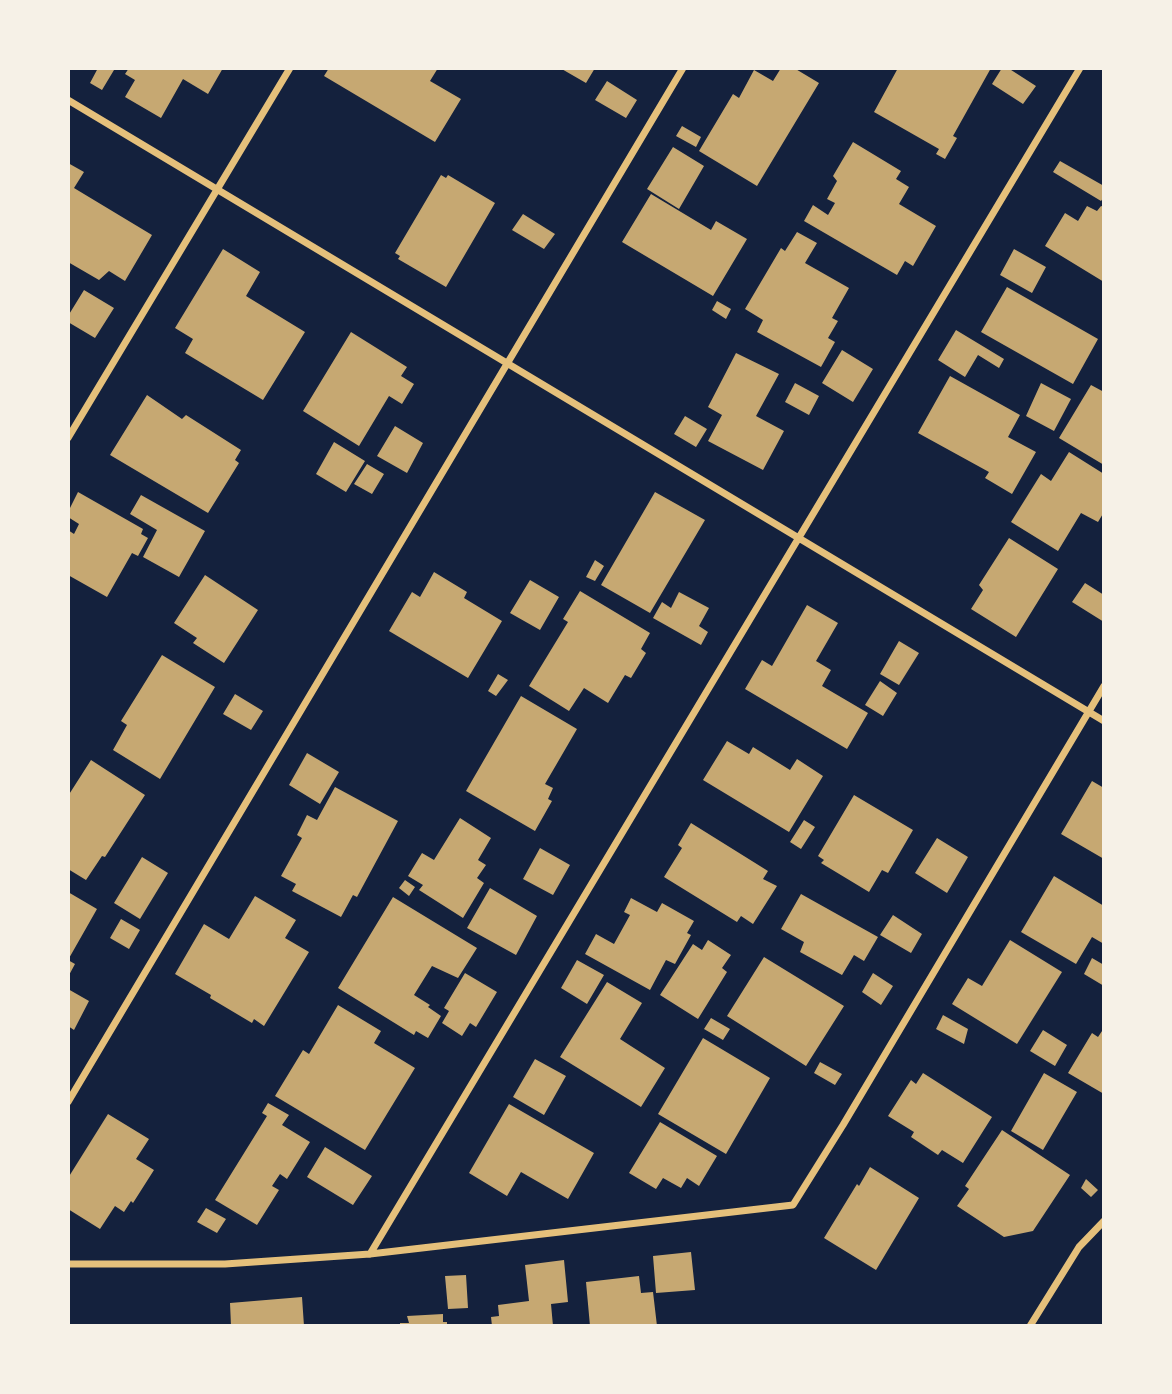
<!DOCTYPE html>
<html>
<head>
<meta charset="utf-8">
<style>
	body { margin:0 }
	#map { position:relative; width:1172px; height:1394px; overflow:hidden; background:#14213d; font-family:Roboto,sans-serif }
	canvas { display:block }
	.frame { position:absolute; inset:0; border:70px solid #f6f1e7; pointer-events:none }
</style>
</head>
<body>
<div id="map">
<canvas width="1172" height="1394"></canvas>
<div class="frame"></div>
</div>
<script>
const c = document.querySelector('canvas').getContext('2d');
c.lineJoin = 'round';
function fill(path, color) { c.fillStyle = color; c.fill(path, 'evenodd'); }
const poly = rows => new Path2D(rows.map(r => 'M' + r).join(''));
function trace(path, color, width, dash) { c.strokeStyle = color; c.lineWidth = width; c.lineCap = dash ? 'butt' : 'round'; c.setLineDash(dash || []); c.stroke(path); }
const building = poly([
	[98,68,114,70,102,90,90,83],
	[129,68,223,68,208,94,183,79,161,118,125,97,135,80,125,74],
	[329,68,438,68,430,81,461,99,435,142,324,76],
	[560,68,595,68,586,83],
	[781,68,794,68,819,83,757,186,699,151,733,94,739,98,754,70,773,81],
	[898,68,991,68,953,136,957,138,945,159,936,154,939,149,874,112],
	[1002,68,1008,68,1036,86,1023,104,992,84],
	[607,81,637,100,626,118,595,100],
	[682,126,701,137,696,147,676,136],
	[853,142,901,171,896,179,909,187,899,204,936,226,913,266,905,261,897,275,804,221,813,205,828,215,835,203,827,199,837,181,833,176],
	[673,147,704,166,679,209,647,189],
	[1060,161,1104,186,1104,197,1101,201,1053,172],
	[68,163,84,172,74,188,152,235,125,281,109,271,99,280,68,262],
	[441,175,446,178,448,175,495,203,446,287,398,259,400,256,395,253],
	[651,194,711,230,716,221,747,239,713,296,622,242],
	[1087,206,1097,211,1101,206,1104,207,1104,282,1045,246,1065,213,1078,221],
	[523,214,555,234,544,249,512,230],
	[797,232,817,243,805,263,849,288,832,318,838,321,828,338,835,342,821,367,757,332,763,320,745,309,781,248,785,251],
	[223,249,260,272,246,296,305,332,263,400,185,353,193,339,175,328],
	[1014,249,1046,267,1032,293,1000,275],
	[1007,287,1098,339,1073,384,981,332],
	[84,290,114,308,95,338,68,322,68,316],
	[717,301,731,309,726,319,712,310],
	[956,330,1004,359,999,368,978,355,965,377,938,360],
	[351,332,407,367,401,376,414,384,402,404,389,396,359,446,303,411],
	[842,350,873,369,853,402,822,383],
	[736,353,779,374,756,416,784,431,763,470,708,441,722,415,708,407],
	[950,376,1020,415,1008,437,1036,452,1012,494,985,478,989,472,918,433],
	[795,383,819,396,809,415,785,402],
	[1041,383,1071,399,1054,431,1026,416],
	[1091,385,1104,392,1104,465,1059,438],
	[147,395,182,419,186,415,241,450,235,460,239,463,208,513,110,455],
	[685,416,707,429,696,447,674,434],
	[395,426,423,443,407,473,377,456],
	[334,442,365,461,346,492,316,474],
	[1069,452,1104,474,1104,512,1098,522,1081,513,1058,551,1011,522,1041,474,1051,481],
	[367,464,384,474,372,494,354,484],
	[78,492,143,529,141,534,148,538,138,556,132,553,107,597,68,575,68,530,74,534,79,524,68,517,68,512],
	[655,492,705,520,650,613,601,585],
	[141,495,205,531,179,577,143,557,157,530,130,514],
	[1009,538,1058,569,1016,637,971,609,983,590,979,585],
	[595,560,604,566,595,581,586,577],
	[434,572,467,592,464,598,502,621,468,678,389,631,412,592,420,597],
	[205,575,258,610,224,663,193,643,197,638,174,623],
	[530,580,559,597,540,630,510,613],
	[1085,583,1104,595,1104,622,1072,602],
	[580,591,650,633,641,649,646,653,631,678,625,675,608,703,584,688,569,711,529,686,568,622,563,619],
	[679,592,709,608,699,626,708,632,701,645,653,618,662,602,671,608],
	[807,605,838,623,816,661,831,670,822,686,868,713,847,749,745,689,762,660,772,666],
	[899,641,919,653,899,685,880,674],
	[162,655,215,687,160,779,113,750,127,725,121,721],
	[498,674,508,680,496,696,488,691],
	[880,681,897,693,883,716,865,705],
	[235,694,263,711,251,730,223,714],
	[521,696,577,729,545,784,553,788,548,799,552,801,535,831,466,791],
	[727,741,749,754,753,747,790,770,797,759,823,776,789,832,703,780],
	[307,753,339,772,320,804,289,785],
	[91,760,145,795,105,857,102,856,86,880,68,869,68,796],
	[1092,781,1104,788,1104,859,1061,834],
	[335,787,398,821,357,897,353,895,341,917,292,891,296,884,281,876,302,838,297,835,307,815,317,820],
	[854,795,913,830,888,873,882,870,869,892,821,863,824,860,818,856],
	[460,818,491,838,478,860,486,865,477,878,484,883,463,918,419,890,423,885,408,876,422,853,434,860],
	[804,820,815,827,801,849,790,842],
	[691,823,768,871,763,879,777,886,753,924,741,916,737,922,664,877,682,848,678,845],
	[937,838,968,857,947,893,915,873],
	[540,848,570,865,553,895,523,879],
	[142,857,168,873,140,919,114,903],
	[1054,876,1104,906,1104,944,1092,937,1076,964,1021,932],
	[405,880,415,887,409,896,399,888],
	[490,888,537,916,516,955,467,928],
	[68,892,97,909,68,960,75,964,68,977],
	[801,894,878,937,864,961,854,955,842,975,800,952,804,942,781,929],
	[255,896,296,920,285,938,309,952,264,1026,254,1019,252,1023,210,998,211,995,175,974,204,924,229,939],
	[393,897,477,948,458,978,432,966,414,995,430,1005,428,1007,441,1016,428,1038,416,1031,414,1035,338,988],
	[631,898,657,912,662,903,694,921,687,933,691,935,675,964,666,960,650,990,585,954,596,934,614,944,630,915,624,912],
	[893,915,922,934,911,953,880,935],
	[121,919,140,930,129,949,110,938],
	[708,940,731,955,722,968,727,972,698,1019,660,995,693,944,702,950],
	[1010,940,1062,972,1017,1044,952,1004,968,978,982,986],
	[764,957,844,1006,806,1066,727,1016],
	[1092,958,1104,965,1104,986,1084,974],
	[577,960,604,975,587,1004,561,988],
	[465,973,497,992,476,1027,470,1023,462,1036,442,1023,449,1011,444,1008],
	[873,973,893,986,881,1005,862,992],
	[607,982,642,1003,620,1039,665,1068,641,1107,560,1057],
	[68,989,89,1001,74,1030,68,1026],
	[338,1005,381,1031,374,1043,415,1068,365,1150,275,1096,303,1050,309,1054],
	[943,1015,968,1029,964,1044,936,1029],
	[711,1018,730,1029,723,1040,704,1029],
	[1104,1028,1104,1094,1068,1073,1092,1033,1098,1037],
	[1043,1030,1067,1045,1055,1066,1030,1051],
	[703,1038,770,1078,726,1154,658,1114],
	[535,1059,566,1076,544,1115,513,1097],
	[820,1062,842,1074,835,1085,814,1073],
	[923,1073,992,1117,963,1163,942,1150,938,1155,911,1137,914,1132,888,1116,911,1080,916,1084],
	[1044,1073,1077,1092,1043,1150,1011,1131],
	[268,1103,289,1115,282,1125,310,1142,287,1179,280,1174,272,1186,279,1190,257,1225,215,1200,267,1116,262,1113],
	[509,1104,594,1153,568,1199,521,1172,507,1196,469,1173],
	[108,1114,149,1139,136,1159,154,1170,133,1203,131,1201,124,1212,115,1206,100,1229,68,1209,68,1178],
	[660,1122,717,1156,699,1186,687,1178,681,1188,663,1178,656,1189,629,1173],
	[1002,1130,1070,1175,1033,1231,1004,1237,957,1206,969,1189,965,1186],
	[325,1147,372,1176,353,1205,307,1177],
	[870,1167,919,1198,876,1270,824,1238,857,1184,859,1186],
	[1086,1179,1098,1190,1091,1197,1081,1188],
	[206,1208,226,1219,217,1233,197,1222],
	[691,1252,695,1290,656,1293,653,1256],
	[564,1260,568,1302,551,1304,553,1326,492,1326,491,1317,499,1316,498,1305,529,1301,525,1265],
	[466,1275,468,1308,448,1309,445,1276],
	[639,1276,641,1293,653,1292,657,1326,590,1326,586,1282],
	[302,1297,304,1326,231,1326,230,1303],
	[443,1314,443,1322,447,1322,447,1326,400,1326,400,1323,409,1323,407,1316]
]);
const minor = poly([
	[68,100,1104,721],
	[68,438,290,68],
	[68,1102,683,68],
	[370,1254,1080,68],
	[68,1264,225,1264,370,1254,793,1205,843,1125,1104,686],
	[1030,1326,1079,1247,1104,1221]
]);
fill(building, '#c6a872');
trace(minor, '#e5c07b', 7);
</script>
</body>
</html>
